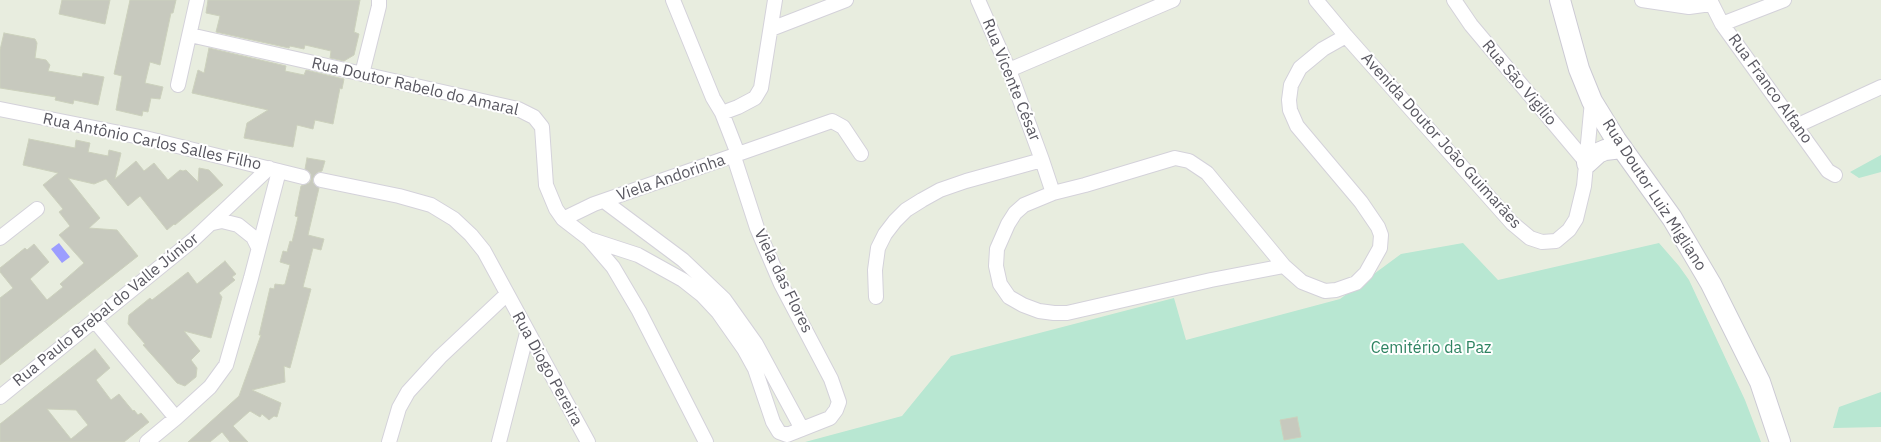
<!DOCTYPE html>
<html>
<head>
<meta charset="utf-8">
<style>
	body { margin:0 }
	canvas { display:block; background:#e8eddf }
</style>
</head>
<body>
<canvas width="1881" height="442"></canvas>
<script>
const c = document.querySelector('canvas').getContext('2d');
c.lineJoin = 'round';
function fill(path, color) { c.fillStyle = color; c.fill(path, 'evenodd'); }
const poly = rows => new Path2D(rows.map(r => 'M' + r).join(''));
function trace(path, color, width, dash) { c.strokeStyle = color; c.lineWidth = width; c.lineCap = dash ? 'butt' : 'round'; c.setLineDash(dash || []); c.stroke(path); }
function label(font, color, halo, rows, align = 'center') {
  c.font = font + ' "IBM Plex Sans",sans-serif'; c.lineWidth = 4; c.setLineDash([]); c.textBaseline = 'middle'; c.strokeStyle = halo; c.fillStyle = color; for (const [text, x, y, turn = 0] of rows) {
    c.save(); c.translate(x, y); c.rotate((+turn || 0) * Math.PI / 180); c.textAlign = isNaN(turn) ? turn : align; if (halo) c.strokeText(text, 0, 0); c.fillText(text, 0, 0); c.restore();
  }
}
const green = poly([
	[1881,155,1881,172,1859,178,1850,172],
	[1463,243,1498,280,1659,243,1679,266,1689,280,1745,400,1761,442,805,442,902,416,951,356,1174,298,1186,340,1340,299,1401,254],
	[1881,392,1881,427,1833,428,1839,407]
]);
const water = poly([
	[59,243,70,257,62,263,51,249]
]);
const building = poly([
	[62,0,110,0,105,24,59,14,62,0],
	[130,0,176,0,173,13,171,13,160,65,150,62,145,83,163,87,160,99,151,98,148,112,143,111,142,116,116,110,122,76,114,74,130,0],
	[208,0,360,0,354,32,359,34,354,55,344,61,330,58,331,51,305,45,304,49,290,46,289,48,216,32,220,16,206,13,208,0],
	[4,33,35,39,37,43,35,58,46,60,50,65,48,71,82,77,83,73,104,77,98,105,74,100,73,104,55,100,56,97,0,88,0,50,4,33],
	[209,48,286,66,285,71,304,75,306,70,344,79,342,89,340,88,333,124,315,120,313,129,297,125,293,147,244,138,247,123,268,110,192,93,198,70,204,73,209,48],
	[29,139,75,148,76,140,90,143,88,152,108,156,109,150,121,153,115,179,136,161,144,171,154,163,168,180,180,170,183,171,186,170,198,182,199,168,209,170,223,185,175,225,174,224,167,230,140,196,128,206,106,179,94,184,68,178,100,218,89,228,117,230,138,256,0,365,0,298,13,288,0,272,0,268,25,248,27,250,34,244,49,262,30,279,47,300,63,287,60,284,84,263,59,235,70,226,59,212,63,209,43,185,58,173,23,165,29,139],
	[307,158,325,161,322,171,318,172,313,178,313,183,319,188,308,235,324,239,321,250,313,248,303,287,311,289,290,368,284,366,285,382,252,390,281,403,277,417,274,416,269,420,262,414,260,417,250,411,233,426,248,442,230,442,222,432,210,442,188,442,239,396,261,335,259,335,270,288,274,289,275,284,283,285,285,284,290,265,280,262,283,251,287,252,290,241,292,242,298,217,295,216,301,186,309,183,311,180,311,174,305,169,307,158],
	[225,261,236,274,232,277,235,280,219,293,222,297,211,338,184,331,200,351,191,360,197,368,196,377,185,386,177,383,143,345,145,344,128,324,129,315,150,298,152,300,188,272,197,284,225,261],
	[95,349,110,368,96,380,111,400,119,394,133,411,134,410,138,415,141,413,149,422,124,442,0,442,0,424,95,349],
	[47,409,76,410,88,425,71,439,47,409],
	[1297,417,1301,437,1284,440,1280,420,1297,417]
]);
const minor = poly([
	[978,0,1009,70,1042,160],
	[1316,0,1346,36,1512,223,1530,238,1542,242,1556,241,1569,230,1576,219,1584,186,1592,101],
	[1454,0,1471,25,1587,163],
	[1642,0,1689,7,1711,4],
	[1710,0,1722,24,1828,171,1835,175],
	[1722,24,1784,0],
	[771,29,846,0],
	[190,35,518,109,534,117,542,127,546,185,556,209,563,219,589,239,613,267,639,311,706,442],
	[1009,70,1173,0],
	[362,74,379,6,379,0],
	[178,85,197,0],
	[0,109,145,138,303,177],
	[722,113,738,107,755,98,761,88,775,0],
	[1796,126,1881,87],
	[738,154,832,121,843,127,861,154],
	[321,180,399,196,431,205,454,219,471,235,484,251,588,442],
	[604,201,683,260,724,299,756,344,802,429],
	[563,219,594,204,738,154,722,113,713,98,673,0],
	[213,223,222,221,238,225,253,237,258,247],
	[0,238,37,209],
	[589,239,638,255,683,280,702,295,718,312,744,349,755,369,773,422,779,432,787,435,830,418,836,410,839,402,831,379,781,284,757,228,734,157],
	[1284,266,1211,280,1067,313,1054,313,1039,311,1023,305,1009,297,1000,284,996,266,997,249,1008,224,1015,213,1024,205,1053,193,1085,185,1175,158,1189,161,1207,173,1284,266,1302,282,1325,291,1336,290,1356,283,1366,273,1380,248,1381,235,1378,227,1361,202,1297,126,1290,110,1289,100,1291,85,1300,68,1323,49,1346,36],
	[876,297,875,270,878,248,885,234,895,221,906,210,922,200,940,190,966,181,1042,160,1053,193],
	[95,321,176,418,210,387,226,365,251,278,279,171],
	[0,397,193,240,269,168],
	[147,442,176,418],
	[389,442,399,408,408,392,440,357,506,295],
	[499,442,527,333]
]);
const secondary = poly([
	[1560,0,1579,69,1592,101,1616,140,1672,218,1711,284,1760,382,1780,442],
	[1587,163,1598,153,1605,150,1622,148]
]);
const streetNames = [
	["Rua Vicente César",1011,80,68],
	["Rua São Vigílio",1519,83,50],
	["Rua Doutor Rabelo do Amaral",415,87,13],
	["Rua Franco Alfano",1770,89,54],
	["Avenida Doutor João Guimarães",1441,141,48],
	["Rua Antônio Carlos Salles Filho",152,142,12],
	["Viela Andorinha",671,178,-19],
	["Rua Doutor Luiz Migliano",1654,195,57],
	["Viela das Flores",783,281,64],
	["Rua Paulo Brebal do Valle Júnior",106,310,-39],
	["Rua Diogo Pereira",547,369,61]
];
const parkNames = [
	["Cemitério da Paz",1431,348]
];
fill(green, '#b8e7d2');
fill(water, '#9c9dff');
fill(building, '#c7c9be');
trace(building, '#ccd1bd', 1);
trace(minor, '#d4d2da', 16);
trace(secondary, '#cccad4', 22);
trace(minor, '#fff', 14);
trace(secondary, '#fff', 20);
label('16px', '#595861', '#fff', streetNames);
label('16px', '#2e8361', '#fff', parkNames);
</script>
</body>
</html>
